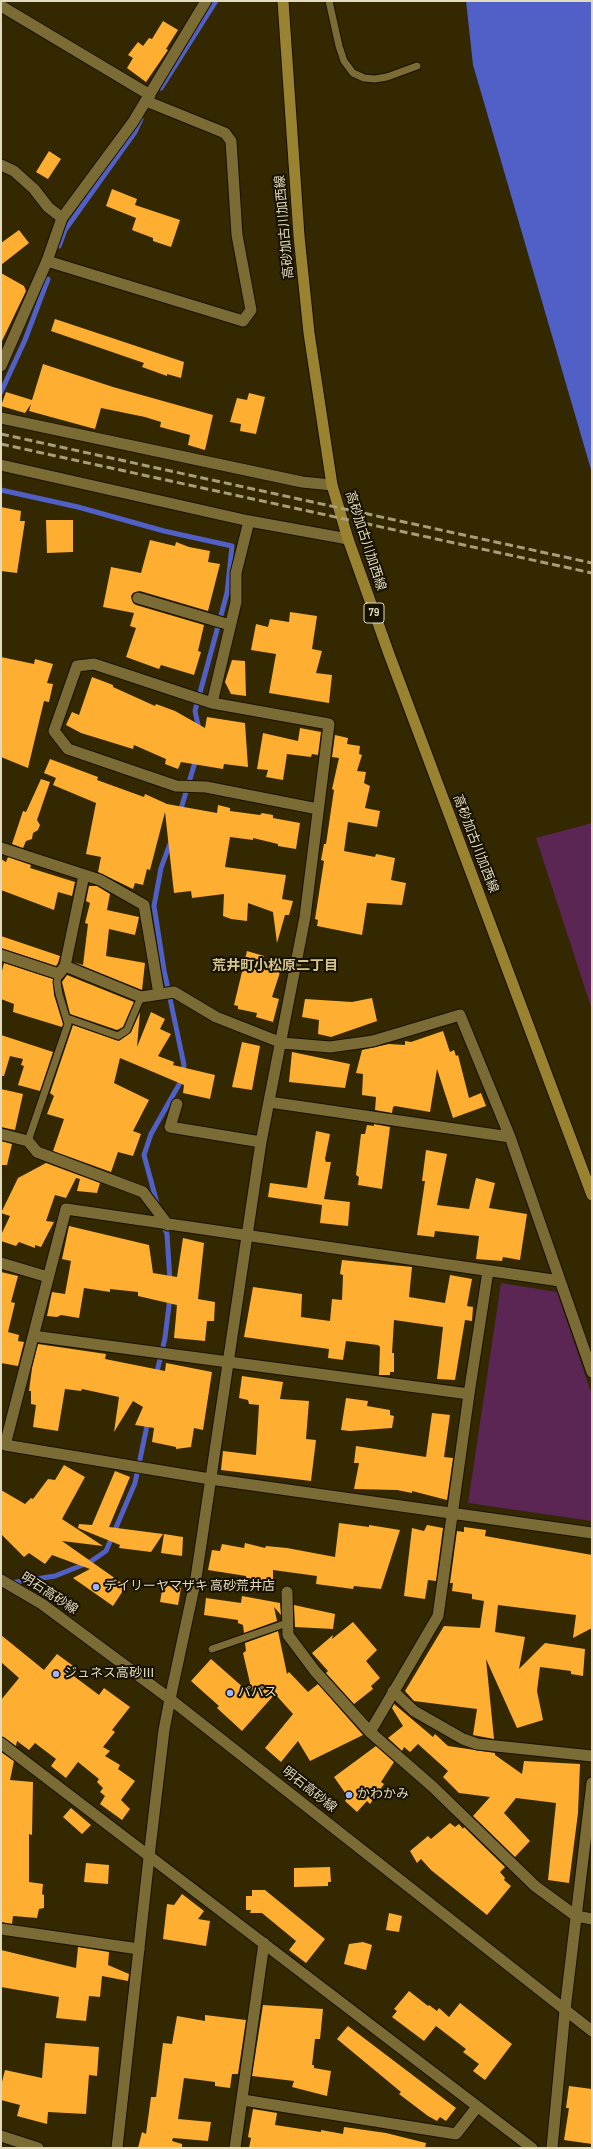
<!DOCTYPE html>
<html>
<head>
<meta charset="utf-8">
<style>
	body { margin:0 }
	#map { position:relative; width:593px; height:2149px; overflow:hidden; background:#332800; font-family:"Sofia Sans Condensed",sans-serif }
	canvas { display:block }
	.frame { position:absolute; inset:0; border:2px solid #e3dbbf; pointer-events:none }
</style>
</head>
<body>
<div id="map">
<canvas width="593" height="2149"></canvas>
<div class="frame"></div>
</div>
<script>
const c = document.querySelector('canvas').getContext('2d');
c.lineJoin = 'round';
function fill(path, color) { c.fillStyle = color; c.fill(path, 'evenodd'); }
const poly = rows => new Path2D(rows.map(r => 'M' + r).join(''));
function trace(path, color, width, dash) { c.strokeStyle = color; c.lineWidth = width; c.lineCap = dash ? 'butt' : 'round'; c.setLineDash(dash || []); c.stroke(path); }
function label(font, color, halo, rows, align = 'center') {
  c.font = font + ' "Sofia Sans Condensed","Noto Sans JP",sans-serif'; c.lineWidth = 4; c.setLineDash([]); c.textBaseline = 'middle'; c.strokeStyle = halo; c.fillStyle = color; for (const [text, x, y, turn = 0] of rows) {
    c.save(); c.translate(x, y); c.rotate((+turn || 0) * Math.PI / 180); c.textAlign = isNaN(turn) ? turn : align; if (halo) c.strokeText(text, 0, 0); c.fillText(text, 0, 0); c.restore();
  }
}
const green = poly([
	[592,823,592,1010,536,838],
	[501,1283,557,1292,592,1395,592,1521,468,1503]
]);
const water = poly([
	[466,1,592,1,592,473,473,65]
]);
const stream = poly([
	[161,88,216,1],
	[59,246,65,230,135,132,141,119],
	[1,392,25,340,48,279],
	[1,490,78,507,164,531,232,546,227,593,195,711,199,729],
	[180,812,196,759],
	[158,1207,144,1155,151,1134,181,1081,184,1065,164,970,154,906,161,868,171,841],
	[163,1224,167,1234,170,1281],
	[156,1376,165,1338,170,1297],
	[10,1583,55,1576,90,1562,106,1551,135,1483,148,1421]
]);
const building = poly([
	[163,21,178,30,166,49,168,50,146,82,127,68,133,58,128,55,138,42,143,46,149,38,152,39],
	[49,151,61,159,48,179,36,172],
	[112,189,137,199,135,205,180,220,171,247,153,241,153,238,132,230,136,218,106,206],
	[19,230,29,243,1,265,1,243],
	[1,273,24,286,26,291,1,343],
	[55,319,184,362,181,378,167,374,167,376,142,367,144,363,51,331],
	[43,364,113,387,213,415,205,450,188,445,190,435,160,427,161,422,145,417,101,408,95,429,29,411,31,404,25,413,1,406,6,392,32,400],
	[249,393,265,397,256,434,240,431,241,424,230,422,237,398,247,400],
	[1,507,21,511,20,521,25,521,17,573,1,571],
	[46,520,73,520,73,552,47,553],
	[150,540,175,546,176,542,189,547,210,551,208,562,220,564,208,611,140,591,133,593,131,596,133,603,136,605,204,625,198,651,201,652,194,675,161,665,159,669,126,657,136,628,130,626,134,613,103,607,111,567,141,573],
	[290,612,317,616,312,649,322,651,316,673,332,675,329,703,269,693,276,654,251,650,256,624,268,627,270,619,289,622],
	[1,657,34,664,35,659,53,664,47,683,53,684,49,702,44,701,28,768,1,757],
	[232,660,245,661,246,696,231,694,225,682],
	[92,677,113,685,113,687,155,706,156,704,175,711,205,728,207,717,245,723,248,767,224,764,223,769,181,762,178,769,165,764,166,759,134,745,133,749,81,733,66,725,72,712,79,715],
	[300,728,321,732,318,755,312,754,311,757,287,754,283,780,266,777,268,770,257,769,263,733,298,741],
	[335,735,348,738,347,744,360,746,359,754,362,755,357,771,366,772,364,783,370,786,365,808,380,811,377,827,348,822,344,851,375,857,376,854,395,858,391,880,406,883,402,905,367,903,362,935,317,926,318,920,315,919,324,861,321,860,324,844,326,844,334,790,332,789,339,758,332,757],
	[50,759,98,777,97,780,144,797,145,794,167,804,217,813,218,805,230,808,230,811,260,815,262,813,273,815,273,818,300,823,296,849,278,846,278,844,253,838,253,840,230,837,225,867,286,875,282,899,293,901,289,915,285,915,277,943,273,912,248,903,247,921,231,919,223,916,224,894,192,898,191,891,174,893,165,812,150,870,147,869,143,885,135,883,133,889,98,872,101,857,86,854,96,803,53,785,56,778,44,773],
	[41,779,50,782,37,820,40,825,38,830,33,833,32,839,26,841,23,848,12,844,23,811,26,812],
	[8,857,31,865,30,868,75,882,72,896,58,892,54,910,1,890,1,859,6,862],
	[89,886,97,886,110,894,107,910,139,917,135,935,109,929,106,956,145,963,142,990,73,962,83,965,88,924,85,923,90,903,86,901],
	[1,936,60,956,58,963,56,966,1,948],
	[247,951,264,956,263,959,283,963,272,997,279,999,273,1022,256,1017,257,1013,238,1009,238,1006,234,1005],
	[4,963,53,979,54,995,63,1024,62,1027,13,1012,14,1004,1,999,1,975],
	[67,975,134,1002,123,1027,117,1030,70,1014,62,982],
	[372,998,377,1021,331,1037,318,1034,319,1020,302,1017,305,999,352,1002],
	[140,1012,137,1047,151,1012,165,1019,160,1029,171,1034,158,1056,174,1062,173,1065,215,1075,210,1099,183,1093,184,1085,120,1058,114,1083,149,1100,133,1131,141,1134,133,1156,118,1152,111,1172,53,1151,64,1119,47,1114,54,1096,50,1093,73,1025,119,1041,131,1032],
	[443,1031,450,1052,454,1050,456,1056,458,1055,469,1098,481,1093,486,1106,453,1118,437,1069,430,1112,395,1106,393,1107,392,1113,375,1110,376,1097,362,1095,363,1074,356,1073,362,1050,389,1044,405,1045,405,1041,411,1042],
	[1,1035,53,1052,40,1091,18,1085,24,1066,21,1065,23,1059,10,1056,4,1076,1,1076],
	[242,1042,260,1046,252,1090,232,1087],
	[292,1052,350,1064,345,1088,289,1082],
	[1,1089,23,1094,15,1130,1,1127],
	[374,1124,390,1127,382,1189,358,1185,359,1177,356,1175,361,1134,365,1134,367,1125,374,1126],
	[316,1131,330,1134,325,1159,326,1162,331,1162,324,1199,350,1202,348,1226,320,1223,322,1205,268,1197,270,1183,307,1188],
	[1,1141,12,1144,7,1165,1,1165],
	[426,1150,447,1154,437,1205,469,1209,476,1178,495,1183,489,1208,527,1214,520,1260,503,1257,502,1261,476,1259,479,1236,435,1231,434,1237,417,1235,425,1181,422,1181],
	[46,1163,100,1183,97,1193,77,1191,80,1179,76,1178,66,1198,55,1195,46,1221,54,1222,41,1247,35,1245,35,1248,19,1242,16,1246,1,1241,1,1235,10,1216,1,1213,18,1178],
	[69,1226,149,1245,153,1273,177,1277,183,1238,204,1243,198,1299,215,1302,214,1321,207,1321,205,1341,174,1338,177,1305,138,1296,138,1292,110,1289,110,1292,84,1288,79,1318,61,1315,57,1317,47,1316,52,1292,65,1294,71,1261,62,1259],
	[342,1260,412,1267,409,1297,445,1303,450,1275,472,1279,467,1306,473,1307,472,1321,465,1320,455,1380,437,1379,443,1327,394,1320,392,1353,394,1353,394,1372,390,1372,390,1375,379,1375,380,1347,378,1345,346,1341,343,1360,328,1358,329,1349,244,1337,253,1287,302,1294,301,1317,330,1321,332,1299,342,1300,343,1275,340,1274],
	[1,1272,18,1276,11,1302,15,1303,8,1332,19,1335,18,1341,24,1342,18,1366,1,1363],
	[38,1344,106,1354,105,1359,165,1371,166,1363,212,1372,203,1430,194,1428,191,1447,176,1449,176,1447,152,1442,154,1428,135,1425,143,1407,133,1401,114,1432,119,1397,82,1389,81,1391,65,1389,58,1431,33,1427,36,1405,31,1404,31,1391,29,1391,32,1368],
	[242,1376,283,1382,280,1399,309,1401,306,1439,316,1440,311,1481,221,1470,223,1451,256,1455,259,1405,249,1404,248,1400,239,1398],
	[346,1398,368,1401,367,1406,390,1410,390,1415,394,1416,392,1428,350,1431,341,1430],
	[432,1413,450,1415,444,1457,453,1458,447,1500,412,1491,412,1493,397,1490,354,1489,359,1463,354,1463,356,1446,426,1457],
	[64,1465,85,1477,62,1519,103,1546,62,1541,126,1586,113,1606,73,1578,90,1569,52,1555,45,1564,29,1553,24,1557,1,1534,1,1490,25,1504,31,1498,33,1499,48,1479,55,1480],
	[115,1471,130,1477,109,1527,163,1534,151,1552,119,1548,120,1545,78,1528,79,1524,92,1525],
	[339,1523,369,1527,369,1525,400,1530,381,1589,354,1586,353,1589,316,1584,317,1576,273,1570,273,1581,246,1578,246,1576,208,1570,212,1550,220,1551,222,1544,244,1548,245,1543,265,1548,266,1546,287,1548,335,1557],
	[427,1525,443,1528,436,1581,428,1580,425,1599,404,1596,412,1528,424,1531],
	[464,1527,486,1530,485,1536,592,1555,592,1628,573,1638,576,1615,498,1605,495,1632,525,1637,519,1669,545,1643,585,1649,583,1676,571,1674,571,1671,540,1667,537,1691,543,1720,517,1728,486,1659,494,1739,473,1735,477,1709,414,1701,405,1691,444,1626,480,1628,484,1601,472,1599,472,1594,452,1591,453,1583,450,1583,457,1531,464,1532],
	[164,1534,183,1537,182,1556,161,1553],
	[163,1585,181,1588,178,1605,160,1602],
	[242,1596,280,1603,281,1615,274,1607,277,1621,244,1633,243,1625,238,1623,238,1620,204,1615,206,1598,241,1603],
	[294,1605,335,1614,333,1629,295,1627],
	[353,1622,377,1650,366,1661,380,1678,371,1686,373,1689,354,1704,326,1673,328,1671,312,1653,333,1635,332,1639],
	[278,1631,287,1674,289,1672,308,1692,318,1684,363,1735,310,1761,298,1741,281,1762,265,1748,293,1714,275,1694,242,1731,217,1708,219,1706,191,1681,211,1659,253,1696,243,1653,246,1651,245,1643],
	[1,1635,44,1670,57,1654,76,1668,71,1674,99,1695,104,1688,130,1707,112,1730,115,1732,103,1747,110,1751,105,1756,120,1765,118,1769,135,1781,121,1800,130,1809,122,1820,100,1804,105,1796,100,1792,103,1788,97,1782,99,1779,78,1762,66,1778,51,1766,56,1759,35,1743,29,1750,17,1741,16,1746,1,1736,1,1700,19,1678,1,1662],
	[394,1704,433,1737,435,1734,448,1746,495,1753,495,1755,522,1774,524,1761,580,1764,578,1813,569,1883,548,1880,556,1803,516,1798,504,1813,530,1841,515,1857,473,1816,490,1797,459,1793,443,1777,448,1771,418,1744,410,1752,404,1747,402,1751,388,1738,403,1726,392,1708],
	[376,1746,394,1762,381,1782,384,1784,370,1804,367,1801,357,1812,345,1801,348,1797,334,1777],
	[1,1752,14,1761,10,1780,33,1782,32,1835,29,1834,29,1882,43,1884,42,1894,44,1895,44,1908,39,1909,37,1918,13,1916,12,1924,1,1922],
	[71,1808,91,1825,82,1834,63,1817],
	[450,1823,455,1827,459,1824,463,1829,464,1827,505,1867,500,1872,505,1878,504,1880,511,1886,487,1915,431,1870,421,1859,417,1863,410,1851,428,1836,431,1839],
	[86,1863,109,1865,108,1884,84,1882],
	[330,1867,331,1882,328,1882,328,1886,294,1887,294,1868],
	[252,1890,265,1890,325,1939,306,1963,289,1950,296,1941,262,1913,250,1913,251,1910,246,1910,246,1896,252,1896],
	[182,1894,204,1911,198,1919,210,1921,206,1946,163,1939,167,1904,174,1905],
	[389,1913,402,1916,399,1932,386,1930],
	[363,1942,372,1945,366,1970,344,1964,349,1944],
	[78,1947,109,1952,108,1965,129,1974,128,1981,102,1976,100,1997,89,1996,86,2021,56,2018,59,1997,1,1987,1,1950,76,1968],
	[409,1991,428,2006,429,2005,437,2011,439,2008,449,2017,460,2003,512,2044,485,2080,473,2071,479,2064,463,2052,466,2049,436,2026,424,2041,392,2017,397,2011,394,2009],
	[263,2005,323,2009,320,2039,315,2039,312,2065,314,2065,314,2068,331,2071,327,2096,292,2087,294,2081,252,2076],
	[205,2015,246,2020,238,2074,232,2074,230,2088,215,2086,215,2082,184,2078,178,2119,211,2122,208,2141,173,2138,172,2141,182,2144,182,2148,138,2148,142,2132,146,2134,151,2097,156,2097,163,2043,172,2044,177,2016,205,2021],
	[348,2026,456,2108,446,2121,440,2117,437,2121,428,2116,399,2094,401,2092,337,2039],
	[45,2043,99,2047,97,2076,89,2075,86,2114,48,2112,47,2124,17,2116,20,2105,1,2100,1,2086,5,2070,42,2078],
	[569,2086,592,2089,592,2144,564,2140,569,2108,566,2108],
	[253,2109,277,2113,275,2125,321,2132,321,2130,343,2134,344,2127,386,2133,426,2143,425,2148,249,2148,251,2138,248,2137]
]);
const service = poly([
	[329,1,339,46,344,61,353,73,364,78,375,79,387,77,417,66],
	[67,1018,118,1036,127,1030,141,997],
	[28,1141,68,1024,59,994,57,982,59,974],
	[212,1649,287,1623]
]);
const minor = poly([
	[1,6,150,95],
	[1,165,14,171,34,189,48,207,62,218],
	[47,261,243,321,251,310,237,235,231,141,225,133,146,101],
	[1,366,47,261,62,218,133,122,206,1],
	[1,418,302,482,332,485],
	[138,598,230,625],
	[212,703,236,602,236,573,249,521],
	[1,848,100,880,144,905,159,994],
	[1,955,59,974,65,966,141,997,174,992,216,1017,282,1043,330,1047,373,1041,460,1015,510,1137,592,1372],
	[65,966,84,875],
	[269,1102,510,1137],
	[177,1104,170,1127,261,1142],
	[1,1134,28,1141,37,1152,143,1192,168,1225],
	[1,1263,48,1277],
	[560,1281,66,1209,5,1445,210,1479,592,1533],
	[33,1336,469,1394],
	[287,1592,288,1635,315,1671,370,1732,433,1787,535,1886,576,1916,592,1919],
	[393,1691,414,1711,463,1739,477,1744,592,1756],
	[170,1699,196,1578,261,1142,305,917,329,724,212,703,94,664,77,666,54,731,68,749,176,786,206,787,318,809],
	[370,1732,438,1616,469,1394,488,1271],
	[1,1743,532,2148],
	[1,1929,139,1949],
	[243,2100,456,2134,477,2107],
	[1,2136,38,2148],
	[235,2148,264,1943],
	[552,2148,565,2010,592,1783]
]);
const tertiary = poly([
	[1,465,249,521,348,539],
	[117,2148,149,1857,164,1730,170,1699]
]);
const secondary = poly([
	[1,1580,42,1604,170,1699,592,2031]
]);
const primary = poly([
	[283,1,299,236,309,333,332,485,348,539,389,654,592,1195]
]);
const rail = poly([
	[1,434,592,563],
	[1,444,592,573]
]);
const markers = [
	[96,1587,4,"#a0b3fd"],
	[56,1674,4,"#a0b3fd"],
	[230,1693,4,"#a0b3fd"],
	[349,1795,4,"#a0b3fd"]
];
const shields = [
	[374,613,20]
];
const shieldNames = [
	["79",374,613]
];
const streetNames = [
	["高砂加古川加西線",285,227,-95],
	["高砂加古川加西線",365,541,72],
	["高砂加古川加西線",475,844,69],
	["明石高砂線",49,1594,33],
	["明石高砂線",309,1790,38]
];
const poiNames = [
	["デイリーヤマザキ 高砂荒井店",104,1587],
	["ジュネス高砂Ⅲ",64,1674],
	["パパス",238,1693],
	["かわかみ",357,1795]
];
const neighbourhoodNames = [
	["荒井町小松原二丁目",275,966]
];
fill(green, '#5b2554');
fill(water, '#5060c6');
trace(stream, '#5060c6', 5);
fill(building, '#feaf32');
trace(service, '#191100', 9);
trace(minor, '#191100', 13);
trace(tertiary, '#191100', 13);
trace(secondary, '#191100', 13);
trace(primary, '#191100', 13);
trace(service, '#7b6b34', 7);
trace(minor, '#7b6b34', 11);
trace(tertiary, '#7b6b34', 11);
trace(secondary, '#7b6b34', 11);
trace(primary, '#9a8330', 11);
trace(rail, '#a69d7d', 3, [8, 4]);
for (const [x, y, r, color] of markers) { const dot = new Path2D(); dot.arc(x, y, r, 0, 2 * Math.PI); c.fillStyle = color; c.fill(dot); trace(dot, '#171100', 1.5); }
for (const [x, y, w] of shields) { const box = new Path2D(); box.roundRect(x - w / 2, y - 10, w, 20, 3); c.fillStyle = '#171100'; c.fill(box); trace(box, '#e3dbbf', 1); }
label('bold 12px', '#e3dbbf', null, shieldNames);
label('13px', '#e3dbbf', '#171100', streetNames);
label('13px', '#e3dbbf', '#171100', poiNames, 'left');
label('bold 14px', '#d6c58c', '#171100', neighbourhoodNames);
</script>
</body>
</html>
